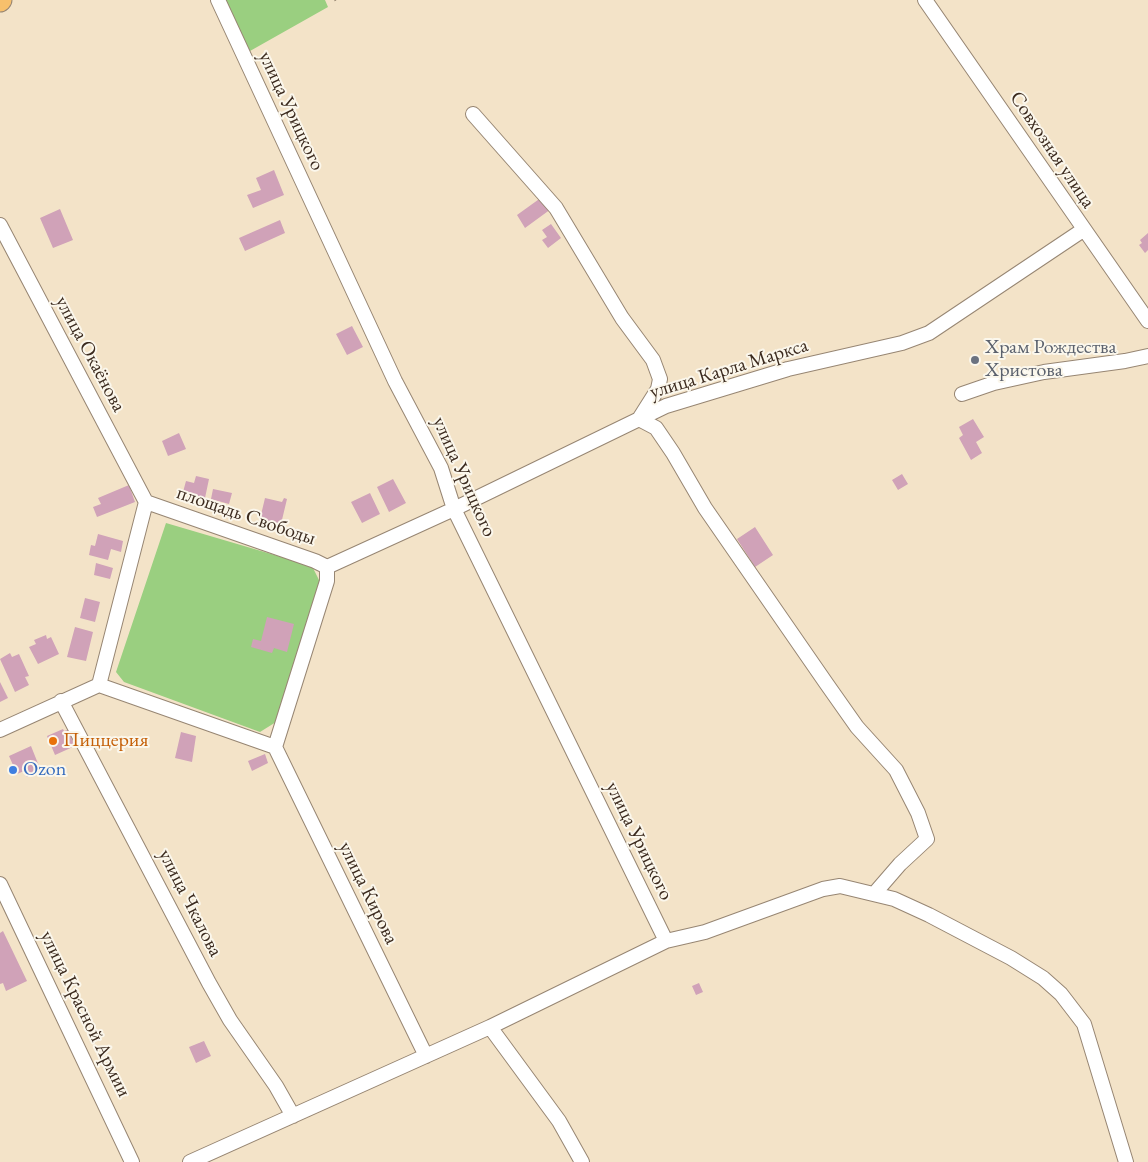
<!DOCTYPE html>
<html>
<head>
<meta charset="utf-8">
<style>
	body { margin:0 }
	canvas { display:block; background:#f3e3c8 }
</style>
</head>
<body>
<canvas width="1148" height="1162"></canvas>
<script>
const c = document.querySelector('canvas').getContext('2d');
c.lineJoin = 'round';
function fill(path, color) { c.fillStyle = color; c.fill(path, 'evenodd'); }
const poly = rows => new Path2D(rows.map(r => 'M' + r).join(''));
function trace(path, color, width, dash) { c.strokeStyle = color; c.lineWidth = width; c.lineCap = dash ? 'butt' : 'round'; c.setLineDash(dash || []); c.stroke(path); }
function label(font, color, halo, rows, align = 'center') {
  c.font = font + ' "EB Garamond",serif'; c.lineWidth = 4; c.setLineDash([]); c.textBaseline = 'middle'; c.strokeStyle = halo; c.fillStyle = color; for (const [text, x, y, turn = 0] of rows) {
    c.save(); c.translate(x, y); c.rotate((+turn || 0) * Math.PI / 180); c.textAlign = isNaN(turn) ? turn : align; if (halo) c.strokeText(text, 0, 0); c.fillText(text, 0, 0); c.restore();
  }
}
const green = poly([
	[225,0,325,0,328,7,250,51],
	[166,523,312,566,320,582,276,722,260,732,124,682,116,672]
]);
const building = poly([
	[274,170,284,195,253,208,247,195,261,190,256,178],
	[542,197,551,209,525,228,517,215],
	[60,209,73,240,53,248,40,218],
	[280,220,285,233,245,251,239,238],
	[551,224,561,238,548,248,542,240,547,237,542,230],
	[1148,233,1148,250,1145,253,1139,245,1142,243,1140,240],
	[352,326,363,347,347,355,336,334],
	[973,419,984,437,976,442,982,453,971,460,959,438,963,435,959,427],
	[179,433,186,449,168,456,162,441],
	[902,474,908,484,898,490,892,480],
	[196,476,209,479,205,498,183,492,186,481,194,483],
	[393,479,406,503,389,512,377,487],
	[129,485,135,502,97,517,93,507,101,504,98,498],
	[213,489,232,493,229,504,211,499],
	[370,493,380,514,362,523,351,502],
	[265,498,282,502,284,498,287,499,281,524,260,519],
	[755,527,773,555,755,567,737,539],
	[98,534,123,541,121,552,111,549,108,560,89,555,91,545,95,546],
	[96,563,113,568,110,579,94,575],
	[85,598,100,602,95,622,80,618],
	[267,617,294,624,287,652,274,648,272,653,251,647,253,639,261,641],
	[75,627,93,632,86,661,67,657],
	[46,635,47,639,51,637,59,654,38,664,29,647,36,644,34,640],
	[10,653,12,657,19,654,29,676,25,677,29,685,15,692,0,659],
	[0,682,8,698,0,702],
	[63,729,64,731,68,730,75,746,55,755,47,736],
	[181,732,196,736,192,762,175,758],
	[31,746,41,771,27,777,24,771,17,774,9,756],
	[265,754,268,763,252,771,248,761],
	[3,931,27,981,6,991,3,983,0,984,0,933],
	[699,983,703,992,696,995,692,986],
	[204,1041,211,1056,196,1063,189,1047]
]);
const path = poly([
	[335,0,336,2]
]);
const minor = poly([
	[218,0,395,381,441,468,454,509,666,941],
	[925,0,1148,321],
	[473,114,556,208,622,318,653,360,660,379,658,389,639,419,656,428,673,453,705,508,826,683,857,727,896,770,918,813,927,839,900,864,874,894],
	[0,225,146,502],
	[962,394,994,383,1044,372,1125,361,1148,356],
	[327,567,454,509,666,406,788,369,902,343,929,333,1083,230],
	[99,685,146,502,315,561,327,567,327,581,275,747],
	[99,685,275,747],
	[61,701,209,983,230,1020,276,1086,293,1116],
	[0,730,99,685],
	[275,747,426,1056],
	[0,884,132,1162],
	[490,1027,559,1121,582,1162],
	[190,1162,490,1027,666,941,705,932,823,889,840,886,894,899,929,915,1011,958,1043,978,1061,994,1084,1024,1126,1162]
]);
const primary = poly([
	[0,1,1,0]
]);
const markers = [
	[975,360,5,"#6b7280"],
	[53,741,5,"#e8710a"],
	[13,770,5,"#3f7fe0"]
];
const streetNames = [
	["улица Урицкого",291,111,65],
	["Совхозная улица",1052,150,56],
	["улица Окаёнова",90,354,62],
	["улица Карла Маркса",729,369,-17],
	["улица Урицкого",464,477,66],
	["площадь Свободы",246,516,19],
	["улица Урицкого",639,841,64],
	["улица Кирова",368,893,64],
	["улица Чкалова",190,903,63],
	["улица Красной Армии",85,1014,64]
];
const worshipNames = [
	["Храм Рождества",985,348],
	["Христова",985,371]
];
const foodNames = [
	["Пиццерия",63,741]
];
const shopNames = [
	["Ozon",23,770]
];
fill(green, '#9acf80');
fill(building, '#d0a2b8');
trace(minor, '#978673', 16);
trace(primary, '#978673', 23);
trace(path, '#978673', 2, [1, 4]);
trace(minor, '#fff', 14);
trace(primary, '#f7c06c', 21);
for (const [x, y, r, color] of markers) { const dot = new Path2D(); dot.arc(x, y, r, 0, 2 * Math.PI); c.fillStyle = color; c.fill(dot); trace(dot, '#fbf7ec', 2); }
label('20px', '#3b2a1e', '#fbf7ec', streetNames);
label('20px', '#5b616d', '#fbf7ec', worshipNames, 'left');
label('20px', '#c56008', '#fbf7ec', foodNames, 'left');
label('20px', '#366cbe', '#fbf7ec', shopNames, 'left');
</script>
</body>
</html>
